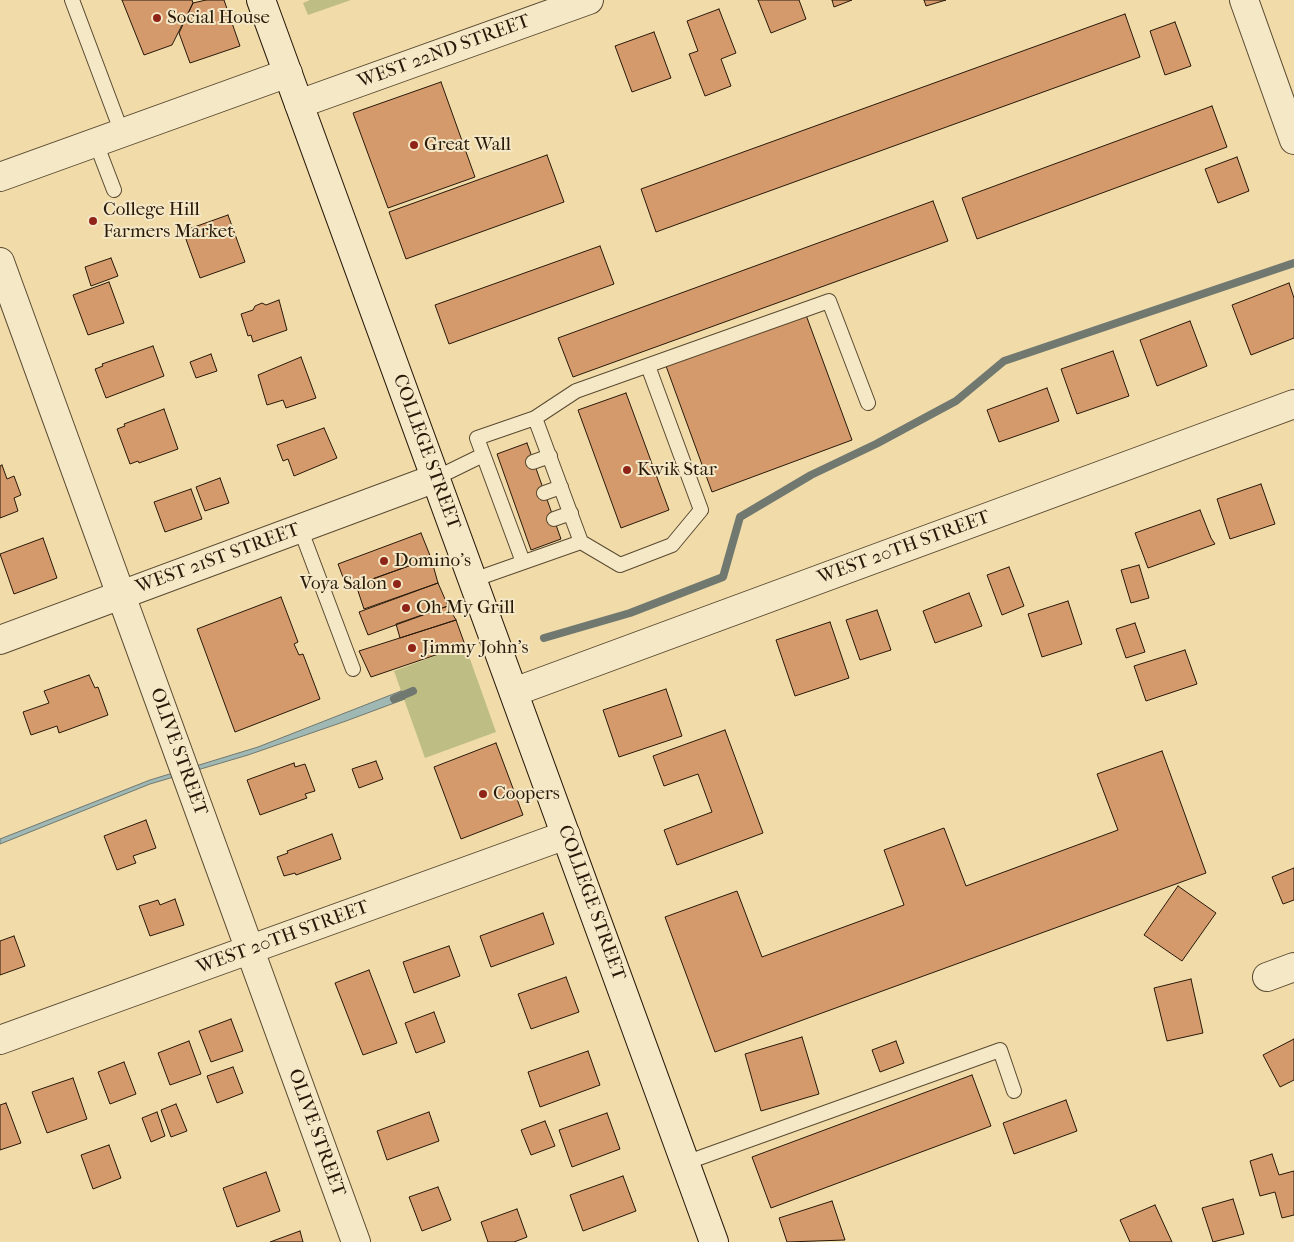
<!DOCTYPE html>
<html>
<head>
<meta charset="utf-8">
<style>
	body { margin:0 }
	canvas { display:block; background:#f0dba9 }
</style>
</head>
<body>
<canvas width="1294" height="1242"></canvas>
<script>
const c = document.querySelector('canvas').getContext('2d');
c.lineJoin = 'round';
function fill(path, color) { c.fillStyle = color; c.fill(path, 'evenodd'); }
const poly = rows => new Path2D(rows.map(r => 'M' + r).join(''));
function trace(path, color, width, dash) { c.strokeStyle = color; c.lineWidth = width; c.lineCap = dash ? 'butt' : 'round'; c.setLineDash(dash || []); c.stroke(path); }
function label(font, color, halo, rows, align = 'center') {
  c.font = font + ' "IM FELL French Canon",serif'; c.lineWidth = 4; c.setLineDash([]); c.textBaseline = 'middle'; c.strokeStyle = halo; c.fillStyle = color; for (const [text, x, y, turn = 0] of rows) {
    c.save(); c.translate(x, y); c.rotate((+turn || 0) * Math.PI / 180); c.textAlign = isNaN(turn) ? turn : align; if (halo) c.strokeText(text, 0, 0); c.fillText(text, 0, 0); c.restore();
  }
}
const green = poly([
	[310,0,351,0,308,15,303,3],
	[465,645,496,732,425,758,394,671]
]);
const water = poly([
	[401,691,405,699,346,721,248,755,150,784,0,844,0,839,150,780,258,747,401,691]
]);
const stream = poly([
	[544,638,630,613,723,577,740,517,811,475,876,444,956,401,1004,361,1294,263],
	[394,699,413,691]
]);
const building = poly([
	[122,0,192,0,193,3,172,45,144,55,122,0],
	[206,0,224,0,240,46,190,63,179,33,193,3,206,0],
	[758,0,799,0,806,19,771,33,758,0],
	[832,0,852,0,834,7,832,0],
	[924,0,946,0,926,6,924,0],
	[719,9,736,53,721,59,731,86,705,96,689,54,698,51,687,21,719,9],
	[1125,14,1140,57,656,232,641,189,1125,14],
	[1175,22,1191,66,1165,75,1150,31,1175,22],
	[654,32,671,78,632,92,615,46,654,32],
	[441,82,475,177,388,208,353,113,441,82],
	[1212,106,1227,147,977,239,962,198,1212,106],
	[547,155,564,202,406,259,389,212,547,155],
	[1237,157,1249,191,1218,203,1205,169,1237,157],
	[933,201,948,241,573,377,558,338,933,201],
	[228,215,245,262,200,278,183,231,228,215],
	[600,246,614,284,449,344,435,305,600,246],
	[111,258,118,276,91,286,85,267,111,258],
	[109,282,124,323,88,335,73,295,109,282],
	[1289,283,1294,298,1294,338,1251,355,1232,305,1289,283],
	[279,300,287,330,253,342,251,335,248,336,241,314,253,310,255,306,262,303,266,305,279,300],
	[806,315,852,440,712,492,666,366,806,315],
	[1190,321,1207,366,1157,386,1140,340,1190,321],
	[153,346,164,376,106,398,95,369,103,366,102,364,153,346],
	[1113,351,1129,396,1077,414,1061,369,1113,351],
	[211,354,217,371,196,378,190,362,211,354],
	[301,357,316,398,286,408,283,400,267,405,258,375,301,357],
	[1047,388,1059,421,999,442,987,410,1047,388],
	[626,393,669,510,621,528,578,410,626,393],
	[164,409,178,449,139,463,138,461,130,464,117,429,125,426,124,424,164,409],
	[324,428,337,458,294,476,288,459,283,461,277,445,324,428],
	[527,443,561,539,531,550,497,454,527,443],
	[2,465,7,479,14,476,21,495,14,498,18,511,0,518,0,466,2,465],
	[220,478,229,503,205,511,196,487,220,478],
	[1261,484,1275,524,1230,539,1217,499,1261,484],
	[191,489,202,519,165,532,154,502,191,489],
	[1200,510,1211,538,1215,544,1148,568,1135,533,1200,510],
	[421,533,431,558,347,588,338,564,421,533],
	[43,538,57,578,14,594,0,554,43,538],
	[431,558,438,583,364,609,356,585,431,558],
	[1139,565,1149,598,1131,603,1121,570,1139,565],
	[1009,567,1024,606,1002,615,987,575,1009,567],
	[438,583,448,606,368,635,359,612,438,583],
	[969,593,982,626,935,643,923,611,969,593],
	[281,597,298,642,294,644,299,655,303,654,320,699,235,732,197,629,281,597],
	[1068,601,1082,644,1042,657,1028,614,1068,601],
	[448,606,456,620,400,638,396,624,448,606],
	[877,610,891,650,860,660,846,620,877,610],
	[456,620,465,645,371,677,359,651,456,620],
	[830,622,849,678,795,696,776,640,830,622],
	[1135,623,1145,652,1126,658,1116,629,1135,623],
	[1185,650,1197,684,1146,701,1134,666,1185,650],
	[89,675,95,688,98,687,108,715,59,733,57,726,31,735,23,712,49,703,44,691,89,675],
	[666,689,682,736,619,757,603,710,666,689],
	[725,730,763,833,677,865,664,830,712,812,698,774,664,786,653,756,725,730],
	[496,743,523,815,461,839,434,767,496,743],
	[1162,751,1206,873,715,1052,665,917,737,891,762,957,904,905,884,850,944,828,966,886,1118,830,1097,774,1162,751],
	[376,761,383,779,359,788,352,769,376,761],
	[294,763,295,767,305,764,315,791,305,794,307,798,260,815,247,780,294,763],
	[146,820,156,848,133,856,136,863,117,870,104,836,146,820],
	[332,834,341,859,296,875,295,873,284,876,277,857,288,853,287,851,332,834],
	[1294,868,1294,900,1283,904,1272,877,1294,868],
	[1178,886,1216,913,1182,961,1144,935,1178,886],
	[175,899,184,925,150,936,139,906,158,900,160,905,175,899],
	[543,913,554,944,491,967,480,936,543,913],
	[14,936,25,966,0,975,0,941,14,936],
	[449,946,460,976,414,993,403,962,449,946],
	[369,970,397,1043,363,1055,335,983,369,970],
	[566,977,579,1012,531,1029,518,994,566,977],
	[1191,979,1203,1033,1167,1041,1154,988,1191,979],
	[434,1012,445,1042,416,1053,405,1023,434,1012],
	[231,1019,243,1051,211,1062,199,1031,231,1019],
	[802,1037,819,1094,761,1111,745,1054,802,1037],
	[1294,1039,1294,1080,1280,1087,1263,1055,1294,1039],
	[189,1041,201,1074,170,1085,158,1053,189,1041],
	[896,1041,904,1063,880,1072,872,1050,896,1041],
	[588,1051,600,1085,540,1107,528,1072,588,1051],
	[124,1062,136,1094,110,1104,98,1072,124,1062],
	[233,1067,243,1093,217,1103,207,1076,233,1067],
	[972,1075,991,1126,771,1208,752,1157,972,1075],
	[73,1078,87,1119,47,1133,32,1092,73,1078],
	[1066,1100,1077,1131,1014,1154,1003,1123,1066,1100],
	[6,1103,21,1143,0,1150,0,1105,6,1103],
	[176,1104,187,1131,171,1137,161,1110,176,1104],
	[157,1112,165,1136,151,1142,142,1118,157,1112],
	[429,1112,439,1141,387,1160,377,1131,429,1112],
	[607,1113,620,1149,572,1167,559,1130,607,1113],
	[545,1121,555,1146,531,1155,521,1130,545,1121],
	[109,1145,121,1178,93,1189,81,1155,109,1145],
	[1272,1154,1279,1175,1294,1171,1294,1215,1282,1218,1275,1192,1260,1196,1250,1161,1272,1154],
	[266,1172,280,1211,237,1227,223,1188,266,1172],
	[623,1176,636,1211,583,1231,570,1195,623,1176],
	[438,1187,451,1220,422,1231,409,1197,438,1187],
	[1233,1199,1244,1234,1213,1242,1202,1208,1233,1199],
	[832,1201,845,1240,787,1242,779,1218,832,1201],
	[1155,1205,1172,1242,1130,1242,1120,1220,1155,1205],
	[517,1209,527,1237,514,1242,488,1242,481,1222,517,1209],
	[300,1231,303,1242,270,1242,300,1231]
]);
const lane = poly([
	[72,0,122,133],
	[96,143,114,190],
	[535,418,576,391,829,301,868,403],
	[533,462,550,456],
	[436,478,483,455],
	[544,493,561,487],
	[554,519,571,513],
	[300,528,353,669],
	[581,542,620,565,672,545,701,510,648,366],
	[473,580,581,542,535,418,477,438,523,562],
	[685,1163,1000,1050,1014,1091]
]);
const street = poly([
	[1244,0,1294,140],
	[299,104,589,0],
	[0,177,288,73],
	[0,262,356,1242],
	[0,640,436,478],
	[514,692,1294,404],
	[1267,977,1294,967],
	[0,1040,566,835]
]);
const secondary = poly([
	[261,0,714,1242]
]);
const markers = [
	[157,18,5,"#8f2418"],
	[414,145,5,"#8f2418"],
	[93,221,5,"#8f2418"],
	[627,470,5,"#8f2418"],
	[384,561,5,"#8f2418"],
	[397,584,5,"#8f2418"],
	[406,608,5,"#8f2418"],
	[412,648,5,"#8f2418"],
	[483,794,5,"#8f2418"]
];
const poiNames = [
	["Social House",167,18],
	["Great Wall",424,145],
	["College Hill",103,210],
	["Farmers Market",103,232],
	["Kwik Star",637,470],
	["Domino's",394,561],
	["Voya Salon",387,584,"right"],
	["Oh My Grill",416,608],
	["Jimmy John's",422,648],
	["Coopers",493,794]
];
const streetNames = [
	["WEST 22ND STREET",444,52,-20],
	["COLLEGE STREET",426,452,70],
	["WEST 20TH STREET",904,548,-20],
	["WEST 21ST STREET",218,559,-20],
	["OLIVE STREET",178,752,70],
	["COLLEGE STREET",591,903,70],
	["WEST 20TH STREET",283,938,-20],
	["OLIVE STREET",316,1133,70]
];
fill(green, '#bebe84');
fill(water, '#a0b8b4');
trace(water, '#707870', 1);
trace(stream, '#707870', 8);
fill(building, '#d59a6c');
trace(building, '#281909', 1);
trace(lane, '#5a4a31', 16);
trace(street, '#5a4a31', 30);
trace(secondary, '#281909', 30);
trace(lane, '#f5e8c7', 14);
trace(street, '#f5e8c7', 28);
trace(secondary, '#f5e8c7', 28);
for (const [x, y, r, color] of markers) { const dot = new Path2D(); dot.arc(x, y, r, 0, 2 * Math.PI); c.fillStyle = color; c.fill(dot); trace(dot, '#f5e8c7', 2); }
label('19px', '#281909', '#f5e8c7', poiNames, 'left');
label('19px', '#281909', '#f5e8c7', streetNames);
</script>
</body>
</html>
